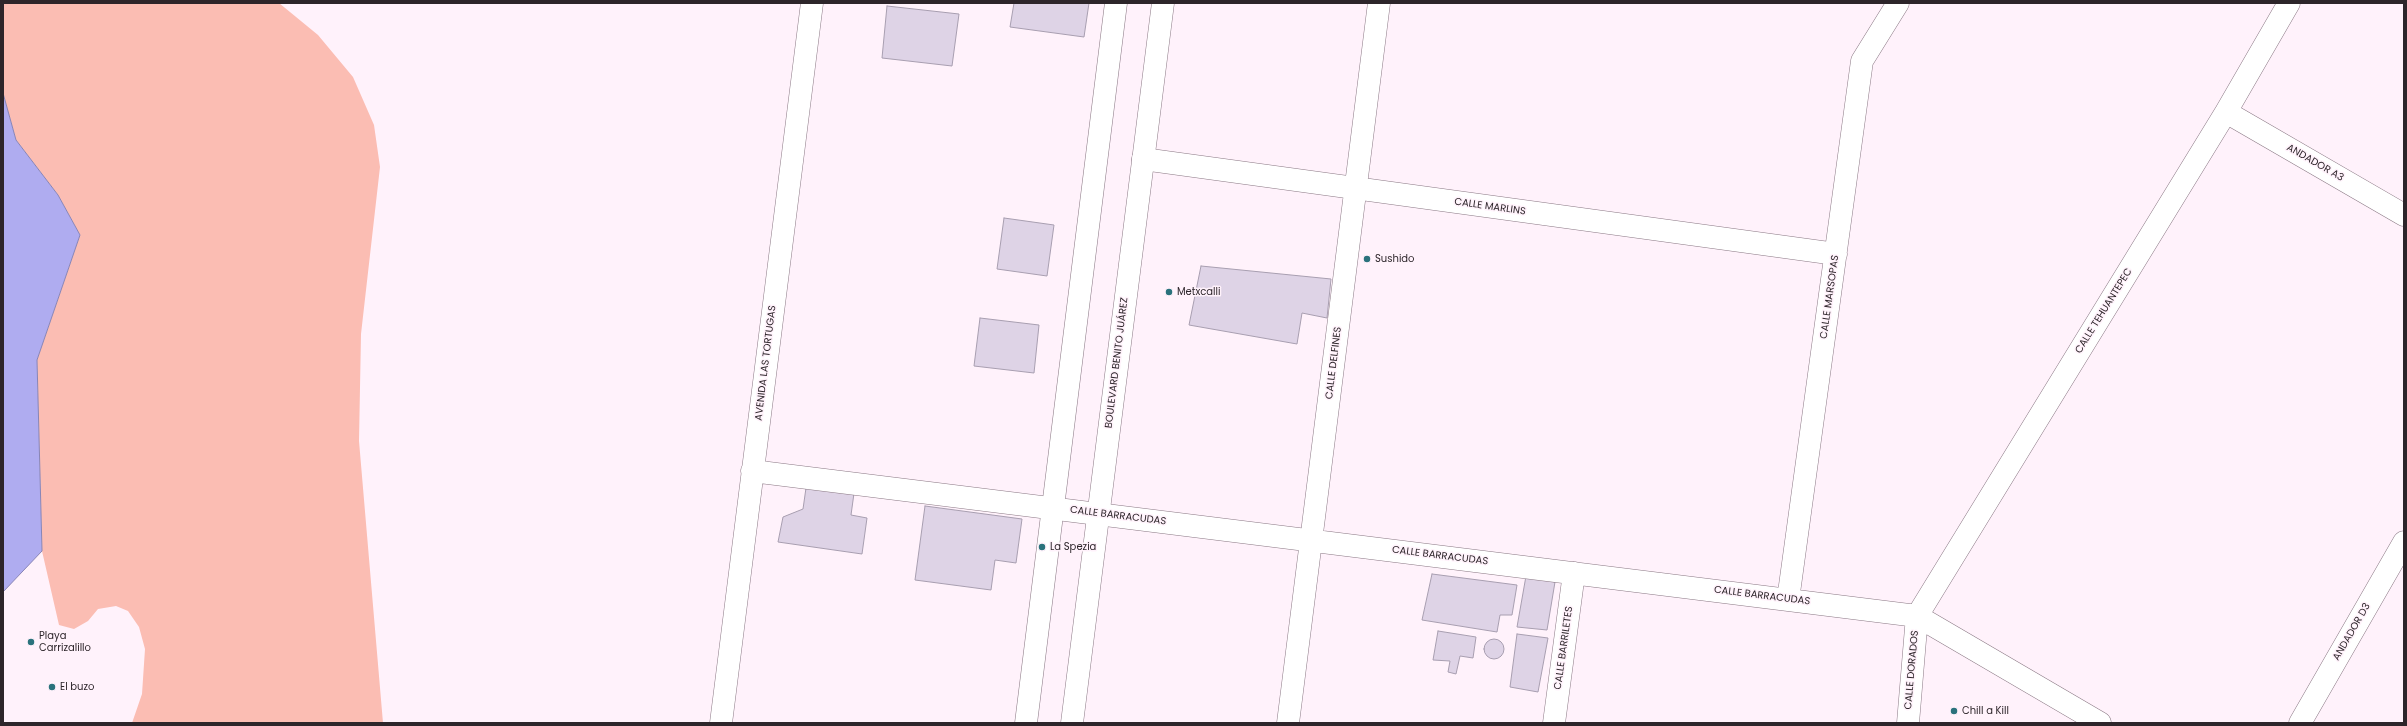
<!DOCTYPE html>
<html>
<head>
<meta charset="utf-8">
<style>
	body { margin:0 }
	#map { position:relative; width:2407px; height:726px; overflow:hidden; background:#fff2fb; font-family:Poppins,sans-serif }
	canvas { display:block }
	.frame { position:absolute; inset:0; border:4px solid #2d252a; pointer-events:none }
</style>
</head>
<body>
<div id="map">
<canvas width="2407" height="726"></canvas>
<div class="frame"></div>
</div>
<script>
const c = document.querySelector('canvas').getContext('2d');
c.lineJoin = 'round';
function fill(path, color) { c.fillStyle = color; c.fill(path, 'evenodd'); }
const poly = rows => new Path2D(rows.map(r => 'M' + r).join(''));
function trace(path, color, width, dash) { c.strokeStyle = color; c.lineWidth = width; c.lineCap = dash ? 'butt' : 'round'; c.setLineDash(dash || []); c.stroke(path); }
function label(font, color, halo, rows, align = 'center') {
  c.font = font + ' Poppins,sans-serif'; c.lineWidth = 3; c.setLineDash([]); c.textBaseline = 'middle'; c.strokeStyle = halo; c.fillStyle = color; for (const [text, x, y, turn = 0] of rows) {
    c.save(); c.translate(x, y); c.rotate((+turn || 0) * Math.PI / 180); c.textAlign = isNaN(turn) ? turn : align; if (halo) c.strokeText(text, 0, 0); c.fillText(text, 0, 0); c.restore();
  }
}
const green = poly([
	[3,3,279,3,318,35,353,77,374,125,380,167,361,334,359,441,383,723,132,723,142,694,145,649,139,627,128,611,116,606,98,609,88,621,74,629,59,625,42,551,37,360,80,235,58,195,16,140,3,93]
]);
const water = poly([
	[3,93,16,140,58,195,80,235,37,360,42,551,3,592,3,93]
]);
const building = poly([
	[1014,3,1089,3,1084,37,1010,27,1014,3],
	[887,6,959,14,952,66,882,58,887,6],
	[1004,218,1054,225,1047,276,997,269,1004,218],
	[1201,266,1331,279,1327,318,1302,313,1297,344,1189,325,1201,266],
	[980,318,1039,325,1034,373,974,366,980,318],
	[807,481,855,486,851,515,867,518,862,554,778,542,783,517,803,509,807,481],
	[925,506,1022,519,1016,563,995,560,991,590,915,580,925,506],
	[1432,574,1517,585,1512,615,1500,615,1497,632,1422,620,1432,574],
	[1526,576,1555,582,1547,630,1517,627,1526,576],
	[1438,631,1476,637,1473,658,1460,656,1456,674,1448,672,1450,661,1433,660,1438,631],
	[1517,634,1548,638,1538,692,1510,687,1517,634],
	'1484 649a10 10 0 1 1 20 0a10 10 0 1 1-20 0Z'
]);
const minor = poly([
	[2226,112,2404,215],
	[1143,159,1836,254],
	[752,471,1917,616,2100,723],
	[1788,600,1862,61,1898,3],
	[721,723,812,3],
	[1288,723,1379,3],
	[1554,723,1574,573],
	[1908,723,1917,616,2226,112,2289,3],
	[2300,723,2404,542]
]);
const tertiary = poly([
	[1026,723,1116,3],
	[1072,723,1163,3]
]);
const markers = [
	[1367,259,4,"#2a727c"],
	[1169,292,4,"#2a727c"],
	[1042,547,4,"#2a727c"],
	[31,642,4,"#2a727c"],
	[52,687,4,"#2a727c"],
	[1954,711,4,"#2a727c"]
];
const streetNames = [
	["ANDADOR A3",2315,163,30],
	["CALLE MARLINS",1490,207,8],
	["CALLE MARSOPAS",1830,297,-82],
	["CALLE TEHUANTEPEC",2104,311,-58],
	["AVENIDA LAS TORTUGAS",766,363,-83],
	["BOULEVARD BENITO JUÁREZ",1117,363,-83],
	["CALLE DELFINES",1334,363,-83],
	["CALLE BARRACUDAS",1118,516,7],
	["CALLE BARRACUDAS",1440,556,7],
	["CALLE BARRACUDAS",1762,596,7],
	["ANDADOR D3",2352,632,-60],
	["CALLE BARRILETES",1564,648,-82],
	["CALLE DORADOS",1912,670,-85]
];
const poiNames = [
	["Sushido",1375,259],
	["Metxcalli",1177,292],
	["La Spezia",1050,547],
	["Playa",39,636],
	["Carrizalillo",39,648],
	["El buzo",60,687],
	["Chill a Kill",1962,711]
];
fill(green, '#fbbdb3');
fill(water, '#afacf0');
trace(water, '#8884b5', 1);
fill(building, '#ded3e6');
trace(building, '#a89eb0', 1);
trace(minor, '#8a7884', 23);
trace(tertiary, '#8a7884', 23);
trace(minor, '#fff', 22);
trace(tertiary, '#fff', 22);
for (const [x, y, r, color] of markers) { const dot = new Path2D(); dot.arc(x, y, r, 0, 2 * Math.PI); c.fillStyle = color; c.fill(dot); trace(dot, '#fff2fb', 1.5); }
label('10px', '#2d252a', '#fff2fb', streetNames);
label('10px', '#2d252a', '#fff2fb', poiNames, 'left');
</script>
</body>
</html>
